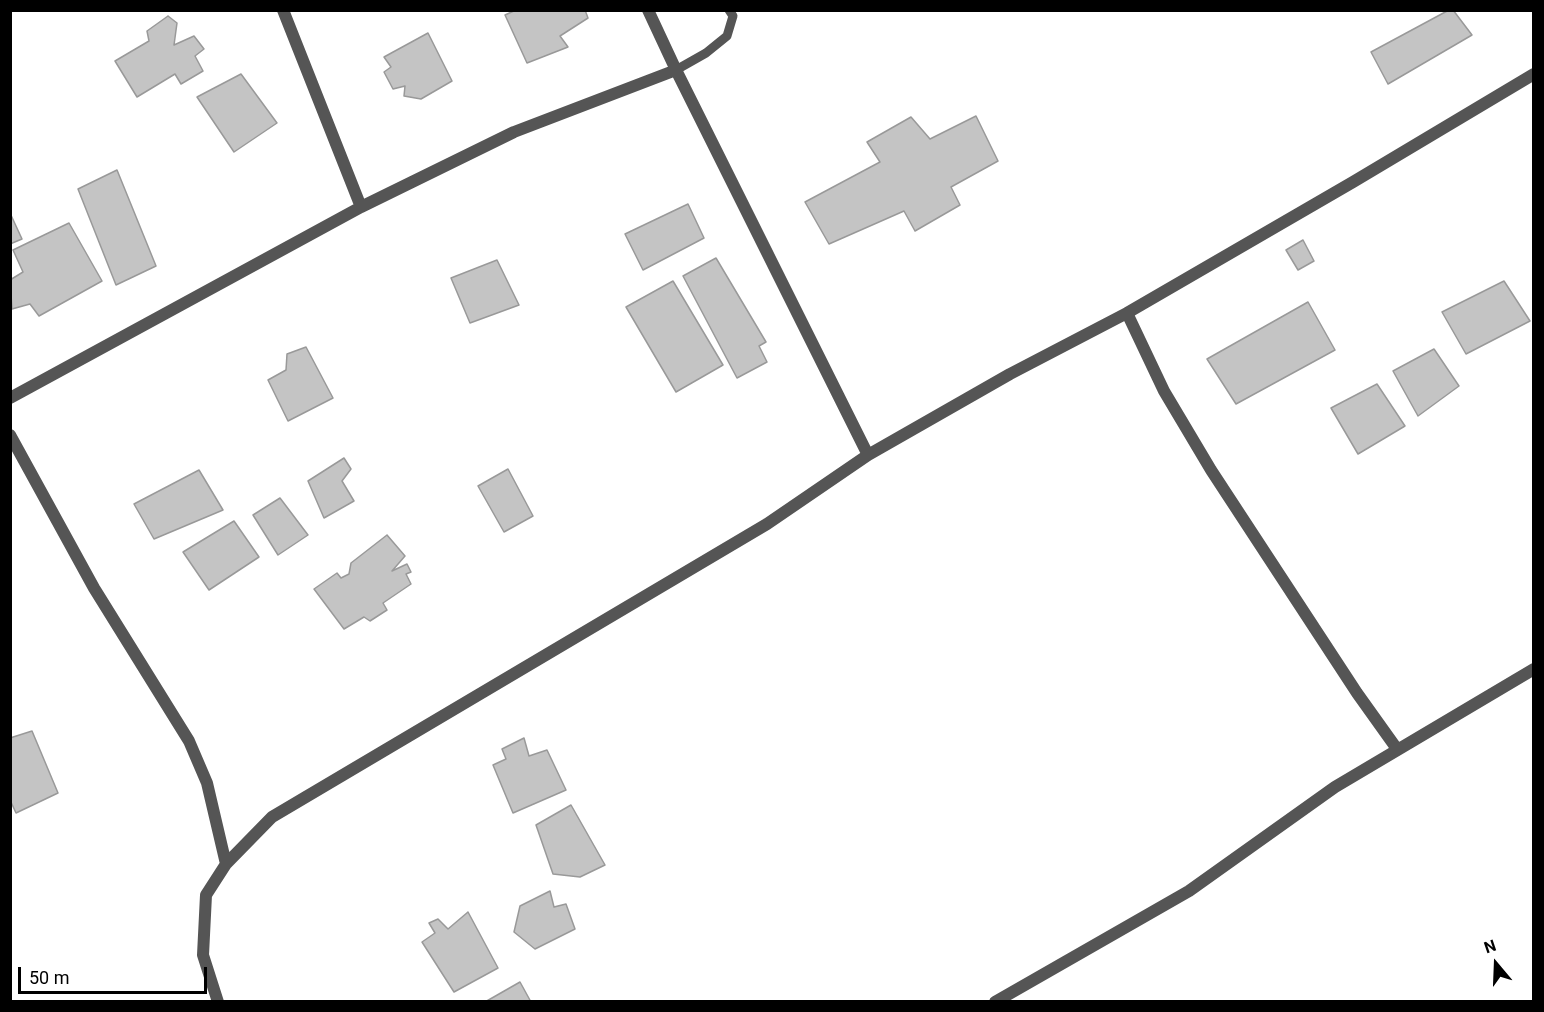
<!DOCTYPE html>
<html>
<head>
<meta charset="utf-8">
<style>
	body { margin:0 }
	#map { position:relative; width:1544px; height:1012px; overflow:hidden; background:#fff; font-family:Roboto,sans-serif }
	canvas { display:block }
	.frame { position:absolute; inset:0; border:12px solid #000; pointer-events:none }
	.north { position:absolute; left:1466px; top:934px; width:60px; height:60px; -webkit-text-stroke:4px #fff; paint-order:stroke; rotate:341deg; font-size:16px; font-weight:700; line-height:24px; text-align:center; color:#000 }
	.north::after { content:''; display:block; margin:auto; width:21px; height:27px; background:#000; clip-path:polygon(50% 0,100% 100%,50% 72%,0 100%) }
	.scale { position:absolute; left:18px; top:967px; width:189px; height:27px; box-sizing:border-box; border:3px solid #000; border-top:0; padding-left:8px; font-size:18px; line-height:21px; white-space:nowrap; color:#000; -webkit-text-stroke:4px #fff; paint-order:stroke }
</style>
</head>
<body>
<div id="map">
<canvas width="1544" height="1012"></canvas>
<div class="frame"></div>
<div class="north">N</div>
<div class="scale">50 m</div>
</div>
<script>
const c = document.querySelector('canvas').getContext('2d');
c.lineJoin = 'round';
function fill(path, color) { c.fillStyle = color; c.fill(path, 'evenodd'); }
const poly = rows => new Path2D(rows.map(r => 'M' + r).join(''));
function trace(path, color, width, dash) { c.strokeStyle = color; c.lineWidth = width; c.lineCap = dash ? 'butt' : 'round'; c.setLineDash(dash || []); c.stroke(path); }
const building = poly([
	[516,10,585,10,588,18,560,36,568,47,527,63,505,15,516,10],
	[1449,10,1453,10,1472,35,1388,84,1371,52,1449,10],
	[168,16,177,23,174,45,194,36,204,49,195,56,203,71,181,84,175,74,137,97,115,61,149,41,147,31,168,16],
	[428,33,452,81,421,99,404,96,405,86,393,89,384,72,391,67,384,57,428,33],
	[241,74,277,123,234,152,197,97,241,74],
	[976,116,998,161,951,187,960,205,915,231,904,211,829,244,805,202,880,162,867,142,911,117,930,139,976,116],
	[117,170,156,266,116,285,78,189,117,170],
	[688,204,704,238,643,270,625,234,688,204],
	[10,213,22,239,10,244,10,213],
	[69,223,102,281,39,316,30,304,12,309,10,280,23,272,13,250,69,223],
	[1303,240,1314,261,1298,270,1286,250,1303,240],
	[716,258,766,342,759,346,767,362,737,378,683,276,716,258],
	[497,260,519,305,470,323,451,278,497,260],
	[673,281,723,365,676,392,626,307,673,281],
	[1504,281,1530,321,1466,354,1442,312,1504,281],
	[1308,302,1335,350,1236,404,1207,359,1308,302],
	[306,347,333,398,288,421,268,380,286,370,287,354,306,347],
	[1434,349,1459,386,1418,416,1393,371,1434,349],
	[1377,384,1405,426,1358,454,1331,408,1377,384],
	[344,458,351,469,342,481,354,501,324,518,308,481,344,458],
	[508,469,533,516,504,532,478,486,508,469],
	[199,470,223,510,154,539,134,504,199,470],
	[280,498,308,535,278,555,253,515,280,498],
	[234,521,259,557,209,590,183,552,234,521],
	[387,535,405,556,392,571,407,564,411,572,406,574,411,584,383,603,387,610,370,621,364,617,344,629,314,589,337,573,341,578,349,574,351,563,387,535],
	[32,731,58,793,16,813,10,800,10,738,32,731],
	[524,738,529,756,547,750,566,790,513,813,493,765,506,759,502,749,524,738],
	[571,805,605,865,580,877,553,874,536,825,571,805],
	[550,891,554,907,566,904,575,929,535,949,514,932,520,906,550,891],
	[468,912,498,968,454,992,422,942,435,933,429,923,438,919,448,929,468,912],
	[520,982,531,1002,485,1002,520,982]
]);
const lane = poly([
	[676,70,706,53,727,36,733,16,729,10]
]);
const street = poly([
	[676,70,868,455],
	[361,207,514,132,676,70,648,10],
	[1127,313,1164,391,1211,470,1357,693,1397,749],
	[10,398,361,207,283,10],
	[10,435,94,588,189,741,207,783,226,864,272,817,767,524,868,455,1010,374,1127,313,1353,182,1534,74],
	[218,1002,203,955,206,895,226,864],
	[995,1002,1189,891,1335,787,1534,669]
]);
fill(building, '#c4c4c4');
trace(building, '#999', 1.5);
trace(lane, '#555', 9);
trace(street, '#555', 12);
</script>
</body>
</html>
